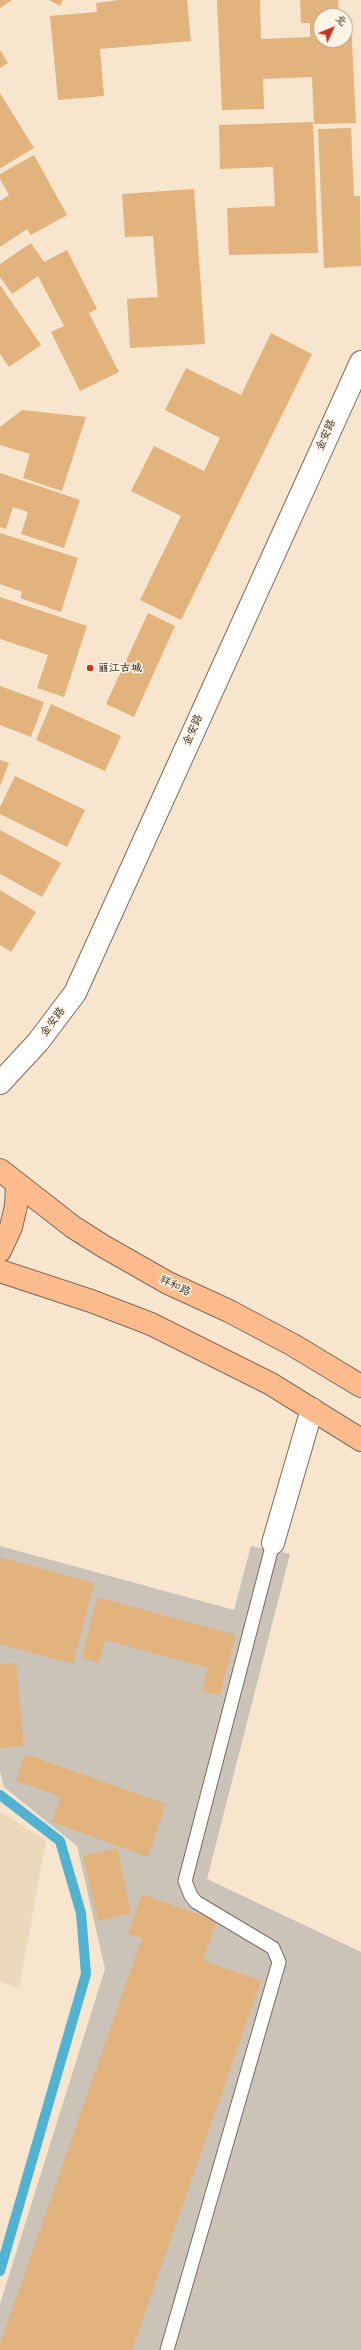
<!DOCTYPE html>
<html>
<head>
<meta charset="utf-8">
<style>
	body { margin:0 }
	#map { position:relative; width:361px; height:2350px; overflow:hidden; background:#f7e5cd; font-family:"Shantell Sans","LXGW WenKai TC",sans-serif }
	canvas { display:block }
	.north { position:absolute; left:313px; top:8px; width:40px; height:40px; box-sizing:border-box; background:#fcf5e5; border:1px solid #afa495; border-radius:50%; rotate:46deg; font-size:11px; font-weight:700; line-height:16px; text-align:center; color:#3b2a1e }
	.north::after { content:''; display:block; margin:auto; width:14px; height:18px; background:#c8321e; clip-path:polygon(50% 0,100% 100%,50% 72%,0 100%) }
</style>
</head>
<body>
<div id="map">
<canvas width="361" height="2350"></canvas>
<div class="north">北</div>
</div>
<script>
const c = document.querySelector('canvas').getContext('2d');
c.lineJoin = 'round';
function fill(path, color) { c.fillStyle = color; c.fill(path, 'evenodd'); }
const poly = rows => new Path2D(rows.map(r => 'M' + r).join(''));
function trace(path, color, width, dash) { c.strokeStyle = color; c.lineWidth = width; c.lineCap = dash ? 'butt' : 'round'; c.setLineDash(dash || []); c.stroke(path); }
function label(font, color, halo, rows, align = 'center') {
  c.font = font + ' "Shantell Sans","LXGW WenKai TC",sans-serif'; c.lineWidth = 3; c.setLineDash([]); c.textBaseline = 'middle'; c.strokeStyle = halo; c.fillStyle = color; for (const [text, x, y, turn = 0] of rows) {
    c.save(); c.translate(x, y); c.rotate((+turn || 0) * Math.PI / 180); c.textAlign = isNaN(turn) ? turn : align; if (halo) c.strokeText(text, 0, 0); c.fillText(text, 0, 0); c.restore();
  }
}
const built = poly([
	[0,1811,46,1841,19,1988,0,1982]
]);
const industrial = poly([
	[0,1546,234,1610,251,1546,290,1554,207,1879,361,1952,361,2350,0,2350,0,2304,105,1969,77,1846,4,1787,0,1771]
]);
const stream = poly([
	[0,1795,60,1841,81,1913,86,1974,0,2271]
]);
const building = poly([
	[0,0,12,0,0,8],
	[49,0,63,0,60,6],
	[119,0,187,0,191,41,100,49,104,96,58,100,50,16,97,12,96,3],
	[217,0,260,0,261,39,310,37,310,23,301,23,300,0,338,0,339,16,321,16,321,40,345,40,345,22,351,22,356,123,314,124,312,77,263,79,264,109,222,110],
	[0,50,8,63,0,68],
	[0,93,34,148,1,168,0,167],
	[313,122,318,253,229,255,227,208,275,206,273,167,220,169,219,125],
	[351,128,354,196,360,196,361,266,324,268,318,129],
	[34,155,67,215,31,235,27,229,0,247,0,201,9,195,0,179,0,174],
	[194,189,205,344,130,348,127,299,158,297,153,236,125,237,122,194],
	[31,243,44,262,67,250,97,309,89,313,119,372,80,391,51,332,64,326,38,276,12,294,0,277,0,264],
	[0,285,41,345,9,367,0,354],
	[271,333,312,354,181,620,140,600,181,516,131,491,154,446,204,471,220,438,165,410,186,368,241,395],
	[22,410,86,417,62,491,23,478,30,454,0,445,0,427],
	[0,473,80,500,64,548,21,534,28,512,13,507,6,529,0,527],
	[0,533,78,558,61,612,20,598,22,592,0,584],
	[0,597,87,626,64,697,37,688,48,655,0,639],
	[148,613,175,626,134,717,106,704],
	[0,686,44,702,31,737,0,725],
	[51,704,121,736,105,771,36,740],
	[0,760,9,763,0,786],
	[15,776,85,810,67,847,0,814,0,807],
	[0,830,61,863,42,897,0,874],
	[0,890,36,912,11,952,0,945],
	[0,1557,94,1583,73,1664,0,1644],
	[97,1597,236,1635,220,1695,202,1691,208,1668,105,1640,99,1663,82,1658],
	[16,1663,24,1746,0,1748,0,1664],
	[25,1754,166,1804,148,1857,52,1822,61,1797,16,1781],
	[117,1848,131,1913,98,1921,83,1856],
	[142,1894,217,1921,203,1960,261,1981,132,2350,0,2350,0,2344,142,1938,128,1934]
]);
const lane = poly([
	[167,2350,279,1962,273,1948,196,1902,191,1896,185,1881,273,1543]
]);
const street = poly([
	[0,1083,38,1042,75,993,361,362],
	[273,1543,312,1409]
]);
const highway = poly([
	[0,1170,73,1227,103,1246,168,1283,229,1311,293,1345,361,1386],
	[0,1251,11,1227,16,1206,17,1184],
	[0,1271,91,1301,151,1324,271,1384,361,1440]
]);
const markers = [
	[90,668,4,"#c8321e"]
];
const streetNames = [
	["金安路",326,435,-66],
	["金安路",193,730,-66],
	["金安路",53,1022,-53],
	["祥和路",175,1286,26]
];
const poiNames = [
	["丽江古城",98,668]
];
fill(built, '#ecd8ba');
fill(industrial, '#cbc3b8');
trace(stream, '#52b2d1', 10);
fill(building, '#e3b37e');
trace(lane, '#7d6b5b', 15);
trace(street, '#7d6b5b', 24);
trace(highway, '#7d6b5b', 24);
trace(lane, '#fff', 13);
trace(street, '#fff', 22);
trace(highway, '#fbbb8d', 22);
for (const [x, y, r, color] of markers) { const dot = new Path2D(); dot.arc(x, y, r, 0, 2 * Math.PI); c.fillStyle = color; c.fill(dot); trace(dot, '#fcf5e5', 1.5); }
label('11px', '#3b2a1e', '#fcf5e5', streetNames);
label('bold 11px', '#3b2a1e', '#fcf5e5', poiNames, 'left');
</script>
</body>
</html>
